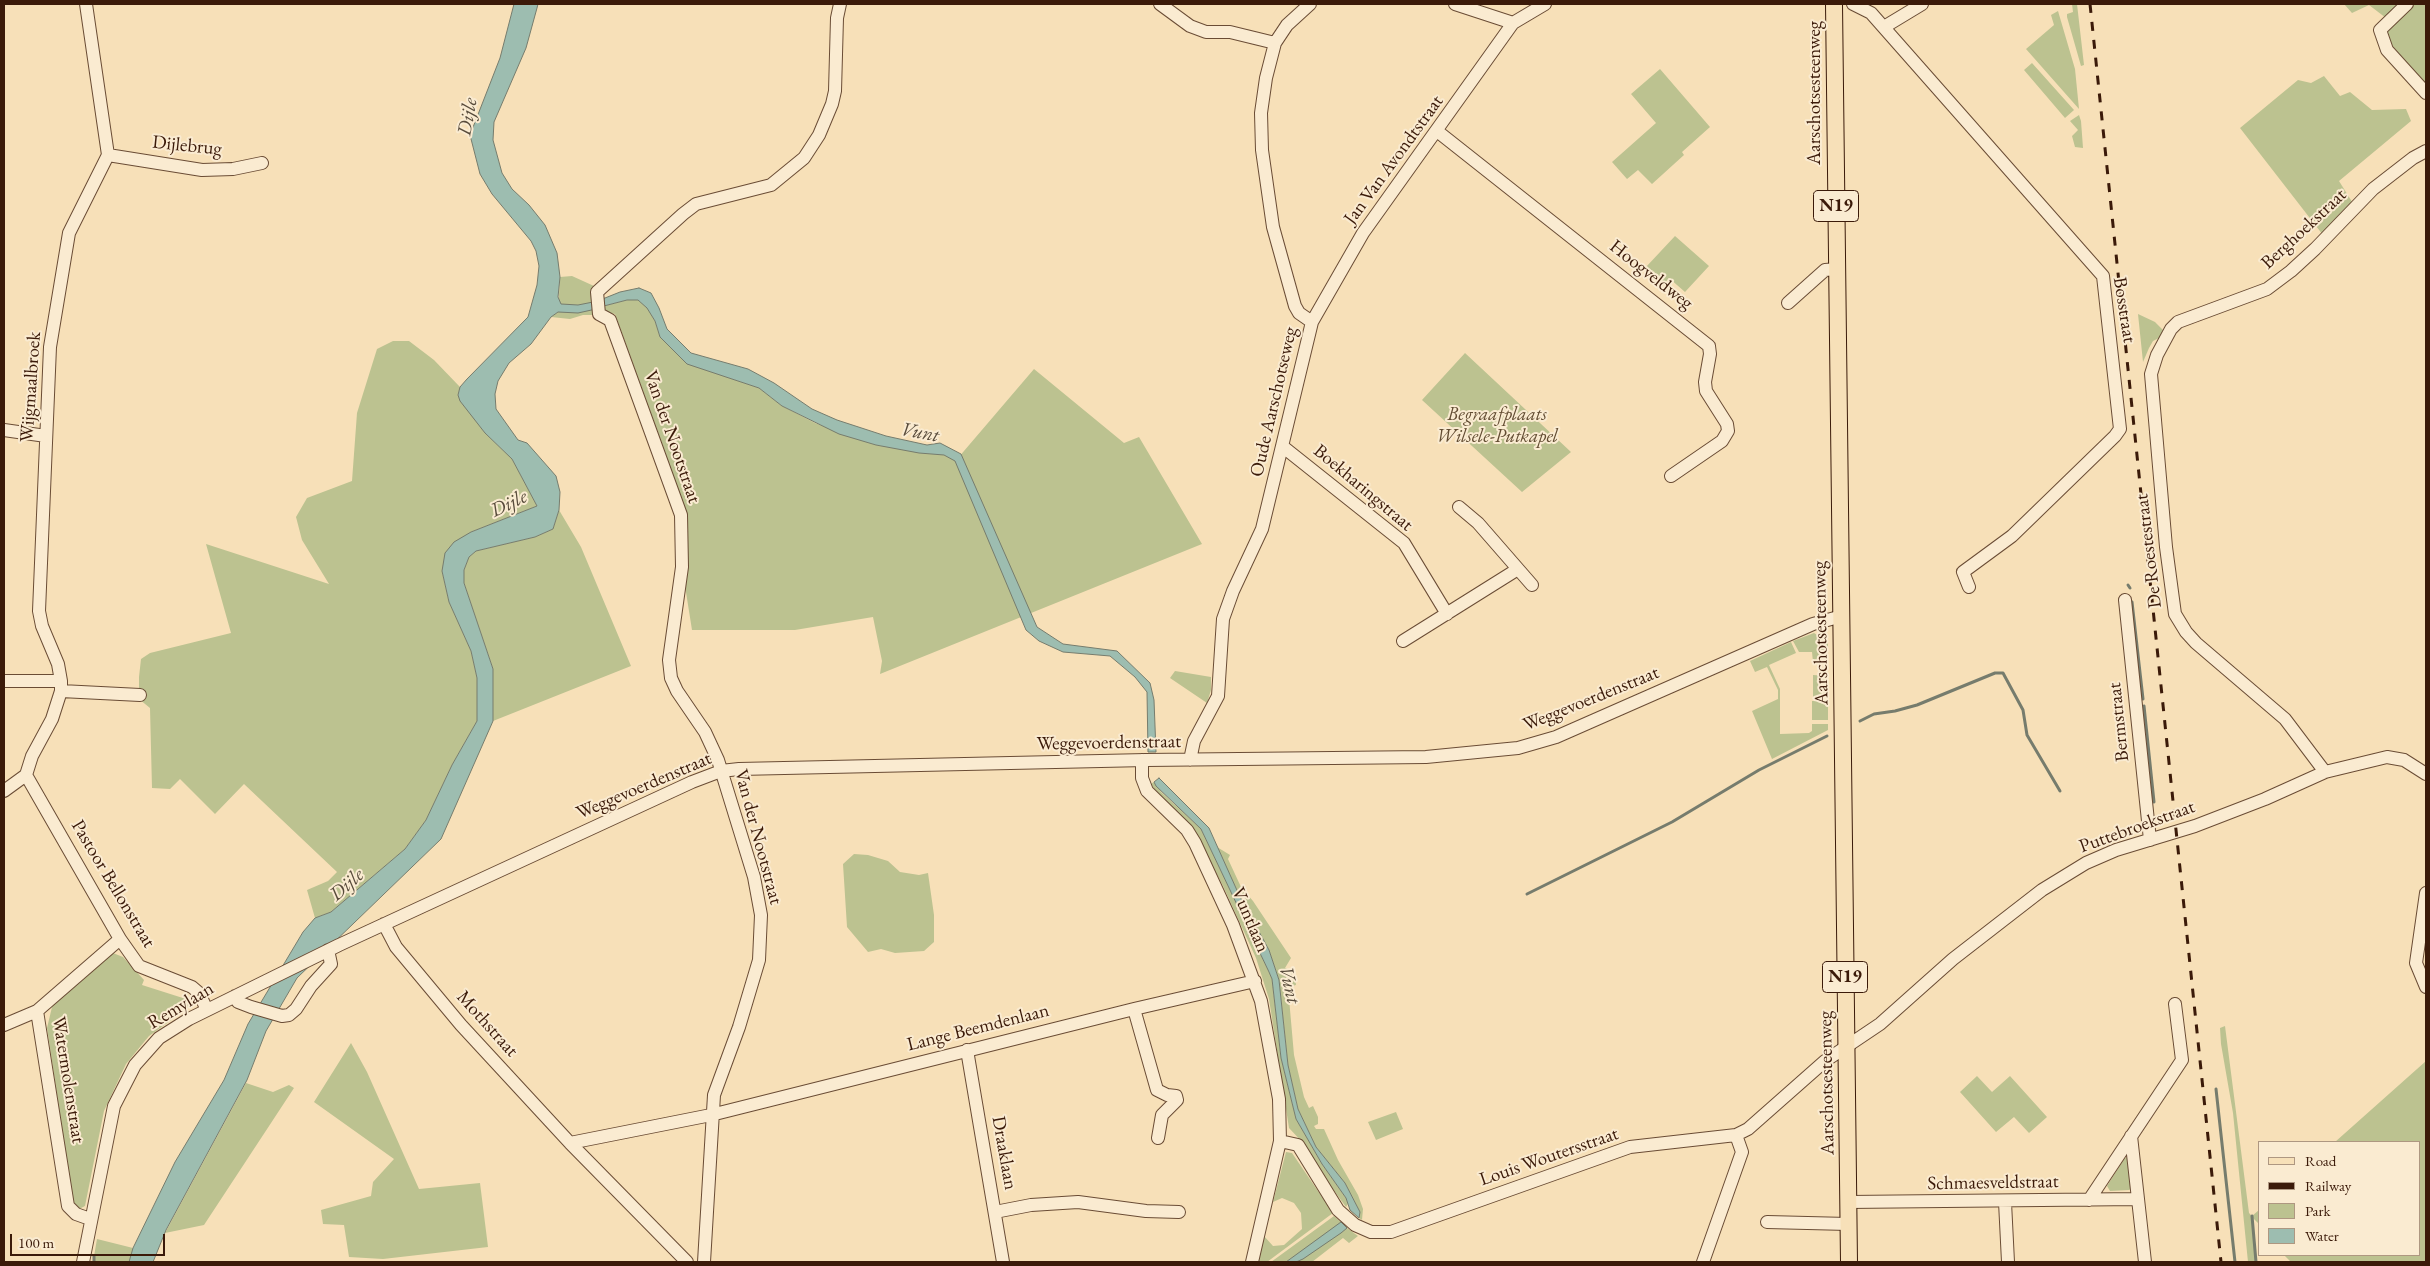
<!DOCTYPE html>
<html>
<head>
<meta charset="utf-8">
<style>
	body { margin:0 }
	#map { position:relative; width:2430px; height:1266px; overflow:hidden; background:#f7e0b8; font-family:"EB Garamond",serif }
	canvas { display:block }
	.frame { position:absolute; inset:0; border:5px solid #3b1a09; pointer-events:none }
	.legend { position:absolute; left:2258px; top:1141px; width:162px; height:115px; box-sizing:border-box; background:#faebd1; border:1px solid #ae9781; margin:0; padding:6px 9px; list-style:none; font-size:15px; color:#3b1a09 }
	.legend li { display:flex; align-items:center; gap:10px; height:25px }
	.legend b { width:25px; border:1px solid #ae9781 }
	.scale { position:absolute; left:10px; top:1234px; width:155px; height:22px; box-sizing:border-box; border:2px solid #3b1a09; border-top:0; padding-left:6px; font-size:15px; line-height:18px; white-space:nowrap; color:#3b1a09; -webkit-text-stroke:4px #faebd1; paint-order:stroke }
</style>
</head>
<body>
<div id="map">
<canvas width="2430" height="1266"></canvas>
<div class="frame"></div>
<ul class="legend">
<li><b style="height:6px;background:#f7e0b8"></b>Road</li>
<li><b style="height:6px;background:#3b1a09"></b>Railway</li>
<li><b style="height:14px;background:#bcc290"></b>Park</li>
<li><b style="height:14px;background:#9dbdb0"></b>Water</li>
</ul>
<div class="scale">100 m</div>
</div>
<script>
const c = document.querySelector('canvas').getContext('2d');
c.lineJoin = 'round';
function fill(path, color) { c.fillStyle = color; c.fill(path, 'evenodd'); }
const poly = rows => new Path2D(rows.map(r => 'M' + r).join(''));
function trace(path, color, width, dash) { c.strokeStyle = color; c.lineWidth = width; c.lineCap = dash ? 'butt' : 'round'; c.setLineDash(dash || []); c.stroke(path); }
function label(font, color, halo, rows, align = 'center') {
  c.font = font + ' "EB Garamond",serif'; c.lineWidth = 4; c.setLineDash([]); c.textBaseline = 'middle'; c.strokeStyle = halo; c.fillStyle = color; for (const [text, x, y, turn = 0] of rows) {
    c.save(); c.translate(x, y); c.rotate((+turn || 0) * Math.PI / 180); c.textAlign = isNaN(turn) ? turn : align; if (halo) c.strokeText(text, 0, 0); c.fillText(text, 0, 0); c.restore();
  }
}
const green = poly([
	[2072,4,2077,4,2084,65,2081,66,2067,17,2067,14,2073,12],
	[2344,4,2400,4,2386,18,2369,5,2352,13],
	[2409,4,2426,4,2426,86,2386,38,2387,28],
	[2058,11,2075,69,2079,109,2026,49,2054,25,2051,15],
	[2032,63,2074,110,2065,118,2024,70],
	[1660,69,1710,127,1682,152,1684,155,1652,184,1638,170,1627,179,1612,162,1656,123,1631,94],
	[2324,76,2340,96,2350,92,2372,110,2406,109,2411,121,2339,181,2354,205,2323,235,2240,128,2298,80,2311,83],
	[2079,115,2081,121,2083,148,2075,147,2072,136,2078,130,2070,121],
	[1675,236,1709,266,1685,292,1669,278,1663,285,1646,267],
	[572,276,594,286,596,315,583,315,570,319,551,317,558,312,560,277],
	[627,300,638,300,647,307,655,321,660,337,722,375,759,388,782,406,815,423,876,445,945,452,958,458,1034,369,1124,443,1139,437,1202,544,880,674,882,661,873,617,795,630,692,630,682,567,681,515,666,473,673,474,615,314,602,311,600,307],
	[2138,314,2155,322,2164,331,2163,336,2153,341,2149,348,2143,362],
	[393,341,409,341,434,360,460,387,458,395,485,433,512,459,537,506,471,532,442,571,449,602,471,651,477,678,477,721,452,765,426,820,405,849,331,912,315,918,307,890,328,881,337,872,244,784,215,814,180,779,170,789,152,788,150,708,139,699,139,677,141,659,150,653,231,633,206,544,329,584,302,540,296,517,307,498,352,481,357,413,377,349],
	[1465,353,1571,452,1522,492,1422,400],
	[559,510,581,547,631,666,493,721,493,669,464,583,464,570,469,557,476,551,535,537,553,529],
	[1814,633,1828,642,1828,662,1813,662,1812,652,1799,652,1793,641],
	[1791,642,1796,653,1769,665,1780,689,1780,734,1809,733,1812,731,1812,724,1828,724,1828,730,1772,759,1752,711,1778,699,1778,690,1767,667,1755,672,1750,661],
	[1175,671,1211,677,1211,690,1207,703,1170,678],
	[1813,675,1828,676,1828,697,1813,697],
	[1812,701,1828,701,1828,720,1812,720],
	[1154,782,1161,792,1201,829,1269,972,1272,979,1281,1058,1296,1119,1322,1164,1346,1198,1349,1202,1346,1207,1327,1181,1306,1146,1289,1128,1269,999,1256,958,1223,886,1192,826,1157,793,1151,784],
	[1217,847,1230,855,1228,859,1241,887,1253,901,1291,958,1285,968,1294,972,1296,985,1288,987,1294,1055,1304,1097,1309,1108,1313,1106,1318,1117,1318,1124,1314,1126,1316,1129,1324,1129,1338,1160,1358,1195,1363,1209,1362,1220,1359,1218,1360,1212,1345,1183,1316,1147,1298,1109,1288,1065,1279,980,1269,950,1240,897],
	[854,854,868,855,888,861,900,872,919,875,928,873,934,915,934,942,924,951,895,953,881,949,868,952,847,927,843,864],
	[113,953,123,957,144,980,142,985,186,999,188,996,191,1006,149,1036,126,1064,104,1111,85,1206,79,1209,73,1202,47,1028,52,1007,57,1000],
	[2225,1026,2249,1213,2252,1216,2259,1210,2259,1224,2252,1217,2256,1262,2248,1262,2233,1113,2221,1044,2220,1028],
	[351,1043,367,1072,419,1189,480,1183,488,1247,383,1259,349,1257,344,1225,323,1224,321,1210,371,1196,373,1182,394,1159,314,1102],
	[2426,1061,2426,1262,2291,1262,2284,1255,2419,1255,2419,1142,2335,1142],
	[1977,1076,1992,1092,2010,1076,2047,1117,2029,1133,2014,1117,1996,1132,1960,1092],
	[246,1083,273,1092,289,1085,294,1088,204,1225,165,1233],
	[1396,1112,1403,1129,1376,1140,1368,1122],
	[1286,1152,1292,1153,1333,1213,1267,1262,1257,1262,1264,1236,1273,1246,1284,1245,1302,1229,1301,1213,1294,1203,1282,1198,1273,1202],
	[2127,1157,2132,1188,2129,1190,2110,1191,2107,1186,2124,1159],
	[1334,1216,1341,1222,1336,1228,1286,1262,1271,1262],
	[1347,1228,1358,1236,1349,1243,1343,1238,1312,1262,1296,1262],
	[97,1239,133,1248,129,1262,93,1262]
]);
const water = poly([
	[514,4,538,4,537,8,526,48,494,122,493,140,502,173,512,189,529,205,545,225,557,253,560,277,558,297,561,304,578,305,593,302,596,309,578,313,558,312,551,317,531,344,509,363,498,381,495,394,496,409,518,440,527,443,556,476,560,492,559,510,553,529,535,537,476,551,469,557,464,570,464,583,493,669,493,721,441,839,297,978,266,1031,247,1080,166,1230,153,1262,129,1262,133,1248,175,1162,224,1080,248,1024,303,932,315,918,331,912,405,849,426,820,452,765,477,721,477,678,471,651,449,602,442,571,445,553,454,542,471,532,537,506,512,459,485,433,460,401,458,395,460,387,467,379,528,317,537,285,539,266,536,251,531,241,492,194,480,174,470,135,500,58,514,4],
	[639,288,651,293,659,308,667,329,691,353,748,369,774,383,812,409,837,420,886,436,927,445,940,443,961,454,1037,627,1063,644,1117,651,1150,683,1154,700,1156,752,1148,752,1147,692,1135,677,1110,656,1063,652,1039,641,1026,630,955,461,944,455,919,453,876,445,839,434,782,406,759,388,687,364,660,337,655,321,647,308,638,300,627,300,600,307,600,300,620,292,639,288],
	[1159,778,1209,828,1240,897,1269,950,1279,980,1288,1065,1298,1109,1316,1147,1345,1183,1360,1212,1359,1218,1350,1210,1346,1198,1322,1164,1296,1119,1281,1058,1272,979,1269,972,1201,829,1156,786,1154,782,1159,778],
	[1341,1222,1347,1228,1341,1233,1303,1259,1296,1262,1286,1262,1341,1222]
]);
const stream = poly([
	[2128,585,2130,588],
	[2132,602,2143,699],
	[2144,706,2154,802],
	[1860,721,1874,714,1895,711,1917,705,1995,673,2003,673,2023,710,2027,735,2060,791],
	[1527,894,1672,822,1759,770,1827,736],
	[2216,1089,2235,1262],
	[2252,1216,2256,1262],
	[94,1256,94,1262]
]);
const minor = poly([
	[1160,4,1190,26,1206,32,1230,32,1275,43],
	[1455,4,1513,23],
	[1853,4,1871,13,2103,276,2120,429,2115,436,2012,536,1963,572,1969,587],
	[2407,4,2380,30,2387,50,2426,93],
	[1884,27,1922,4],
	[1437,131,1709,346,1710,354,1705,382,1706,391,1727,424,1728,431,1722,441,1671,476],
	[108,155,202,170,233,169,262,163],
	[1788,303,1825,270,1837,269],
	[1312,322,1363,233,1513,23,1545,4],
	[4,430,46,436],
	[1282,446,1404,543,1447,614],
	[1459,507,1478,523,1532,585],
	[2125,600,2150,840],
	[1403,641,1518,569],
	[4,681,61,681],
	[61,691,140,695],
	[1142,760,1142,778,1147,791,1187,830,1195,843,1233,925,1261,1001,1279,1099,1280,1141,1252,1262],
	[1190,760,1194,741,1218,696,1223,619,1233,591,1262,529,1312,322,1299,313,1295,306,1273,227,1262,150,1261,113,1266,78,1275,43,1287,25,1310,4],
	[2325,772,2285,719,2196,643,2186,632,2175,614,2166,547,2151,374,2157,355,2171,329,2178,322,2267,289,2291,271,2315,249,2373,189,2413,158,2426,151],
	[26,775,32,756,52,719,61,691,61,681,58,664,42,626,39,611,50,347,69,233,108,155,86,4],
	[26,775,120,939,139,966,192,987,199,993,207,1010],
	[4,791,26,775],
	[2426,893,2416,963,2426,987],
	[384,924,396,947,461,1025,570,1143,711,1115,1134,1009,1255,981],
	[235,996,238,1002,251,1007,282,1016,289,1015,296,1009,311,986,331,964,328,950],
	[1134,1009,1157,1090,1167,1095,1176,1096,1177,1100,1162,1115,1158,1138],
	[4,1025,37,1011],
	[967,1050,1003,1262],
	[2131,1136,2145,1262],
	[1280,1141,1298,1145,1338,1210,1355,1225,1371,1232,1391,1232,1630,1147,1736,1135,1748,1129,1825,1061,1880,1024,1953,959,2042,890,2086,863,2116,850,2195,826,2265,799,2325,772,2387,757,2404,760,2426,774],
	[570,1143,687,1262],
	[2089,1200,2182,1060,2175,1004],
	[1848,1202,2138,1199],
	[2005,1202,2008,1262],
	[995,1212,1031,1205,1078,1202,1146,1211,1179,1212],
	[90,1219,76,1214,68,1206,37,1011,120,939],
	[1767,1222,1848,1224],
	[83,1262,114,1106,135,1065,159,1038,189,1019,339,945,692,782,721,771,739,769,1146,760,1426,757,1518,748,1556,737,1813,624,1842,616],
	[704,1262,714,1095,739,1027,759,960,761,915,754,877,718,760,705,732,677,691,671,678,669,660,682,567,681,515,610,320,599,314,597,292,683,214,696,204,771,185,804,158,819,135,832,104,835,91,837,18,840,4],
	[1703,1262,1742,1152,1736,1135]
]);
const major = poly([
	[1834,4,1849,1262]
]);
const rail = poly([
	[2090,4,2221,1262]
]);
const shields = [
	[1836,206,45],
	[1845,977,45]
];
const shieldNames = [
	["N19",1836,206],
	["N19",1845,977]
];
const streetNames = [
	["Aarschotsesteenweg",1815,93,-90],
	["Dijlebrug",187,146,6],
	["Jan Van Avondtstraat",1394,160,-54],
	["Berghoekstraat",2304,229,-43],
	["Hoogveldweg",1651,275,38],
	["Bosstraat",2124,310,81],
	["Wijgmaalbroek",31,387,-86],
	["Oude Aarschotseweg",1274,402,-77],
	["Van der Nootstraat",672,437,71],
	["Boekharingstraat",1363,488,40],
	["De Roestestraat",2149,551,-97],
	["Aarschotsesteenweg",1821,633,-91],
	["Weggevoerdenstraat",1591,699,-22],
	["Bermstraat",2119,722,-96],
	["Weggevoerdenstraat",1109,743,-1],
	["Weggevoerdenstraat",644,786,-23],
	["Puttebroekstraat",2137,827,-20],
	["Van der Nootstraat",758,837,75],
	["Pastoor Bellonstraat",113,884,59],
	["Vuntlaan",1250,920,67],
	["Remylaan",181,1006,-31],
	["Mothstraat",487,1024,48],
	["Lange Beemdenlaan",978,1028,-14],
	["Watermolenstraat",68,1080,81],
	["Aarschotsesteenweg",1827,1083,-91],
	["Draaklaan",1004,1153,80],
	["Louis Woutersstraat",1549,1157,-19],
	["Schmaesveldstraat",1993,1183,-1]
];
const parkNames = [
	["Begraafplaats",1497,415],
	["Wilsele-Putkapel",1497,437]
];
const waterNames = [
	["Dijle",468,117,-80],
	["Vunt",920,433,10],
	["Dijle",509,504,-26],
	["Dijle",347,885,-41],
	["Vunt",1289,985,77]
];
fill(green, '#bcc290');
fill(water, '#9dbdb0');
trace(water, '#767c6d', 1);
trace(stream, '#767c6d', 3);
trace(minor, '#6a4c35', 14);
trace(major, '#3b1a09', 18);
trace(minor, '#faebd1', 12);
trace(major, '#f7e0b8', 16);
trace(rail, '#3b1a09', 3, [9, 9]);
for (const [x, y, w] of shields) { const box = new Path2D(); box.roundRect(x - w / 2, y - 15.5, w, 31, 4); c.fillStyle = '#faebd1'; c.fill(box); trace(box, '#3b1a09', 1); }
label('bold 18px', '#3b1a09', null, shieldNames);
label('19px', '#3b1a09', '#faebd1', streetNames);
label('italic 19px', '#624c32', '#faebd1', parkNames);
label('italic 20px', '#584b3b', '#faebd1', waterNames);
</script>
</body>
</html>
